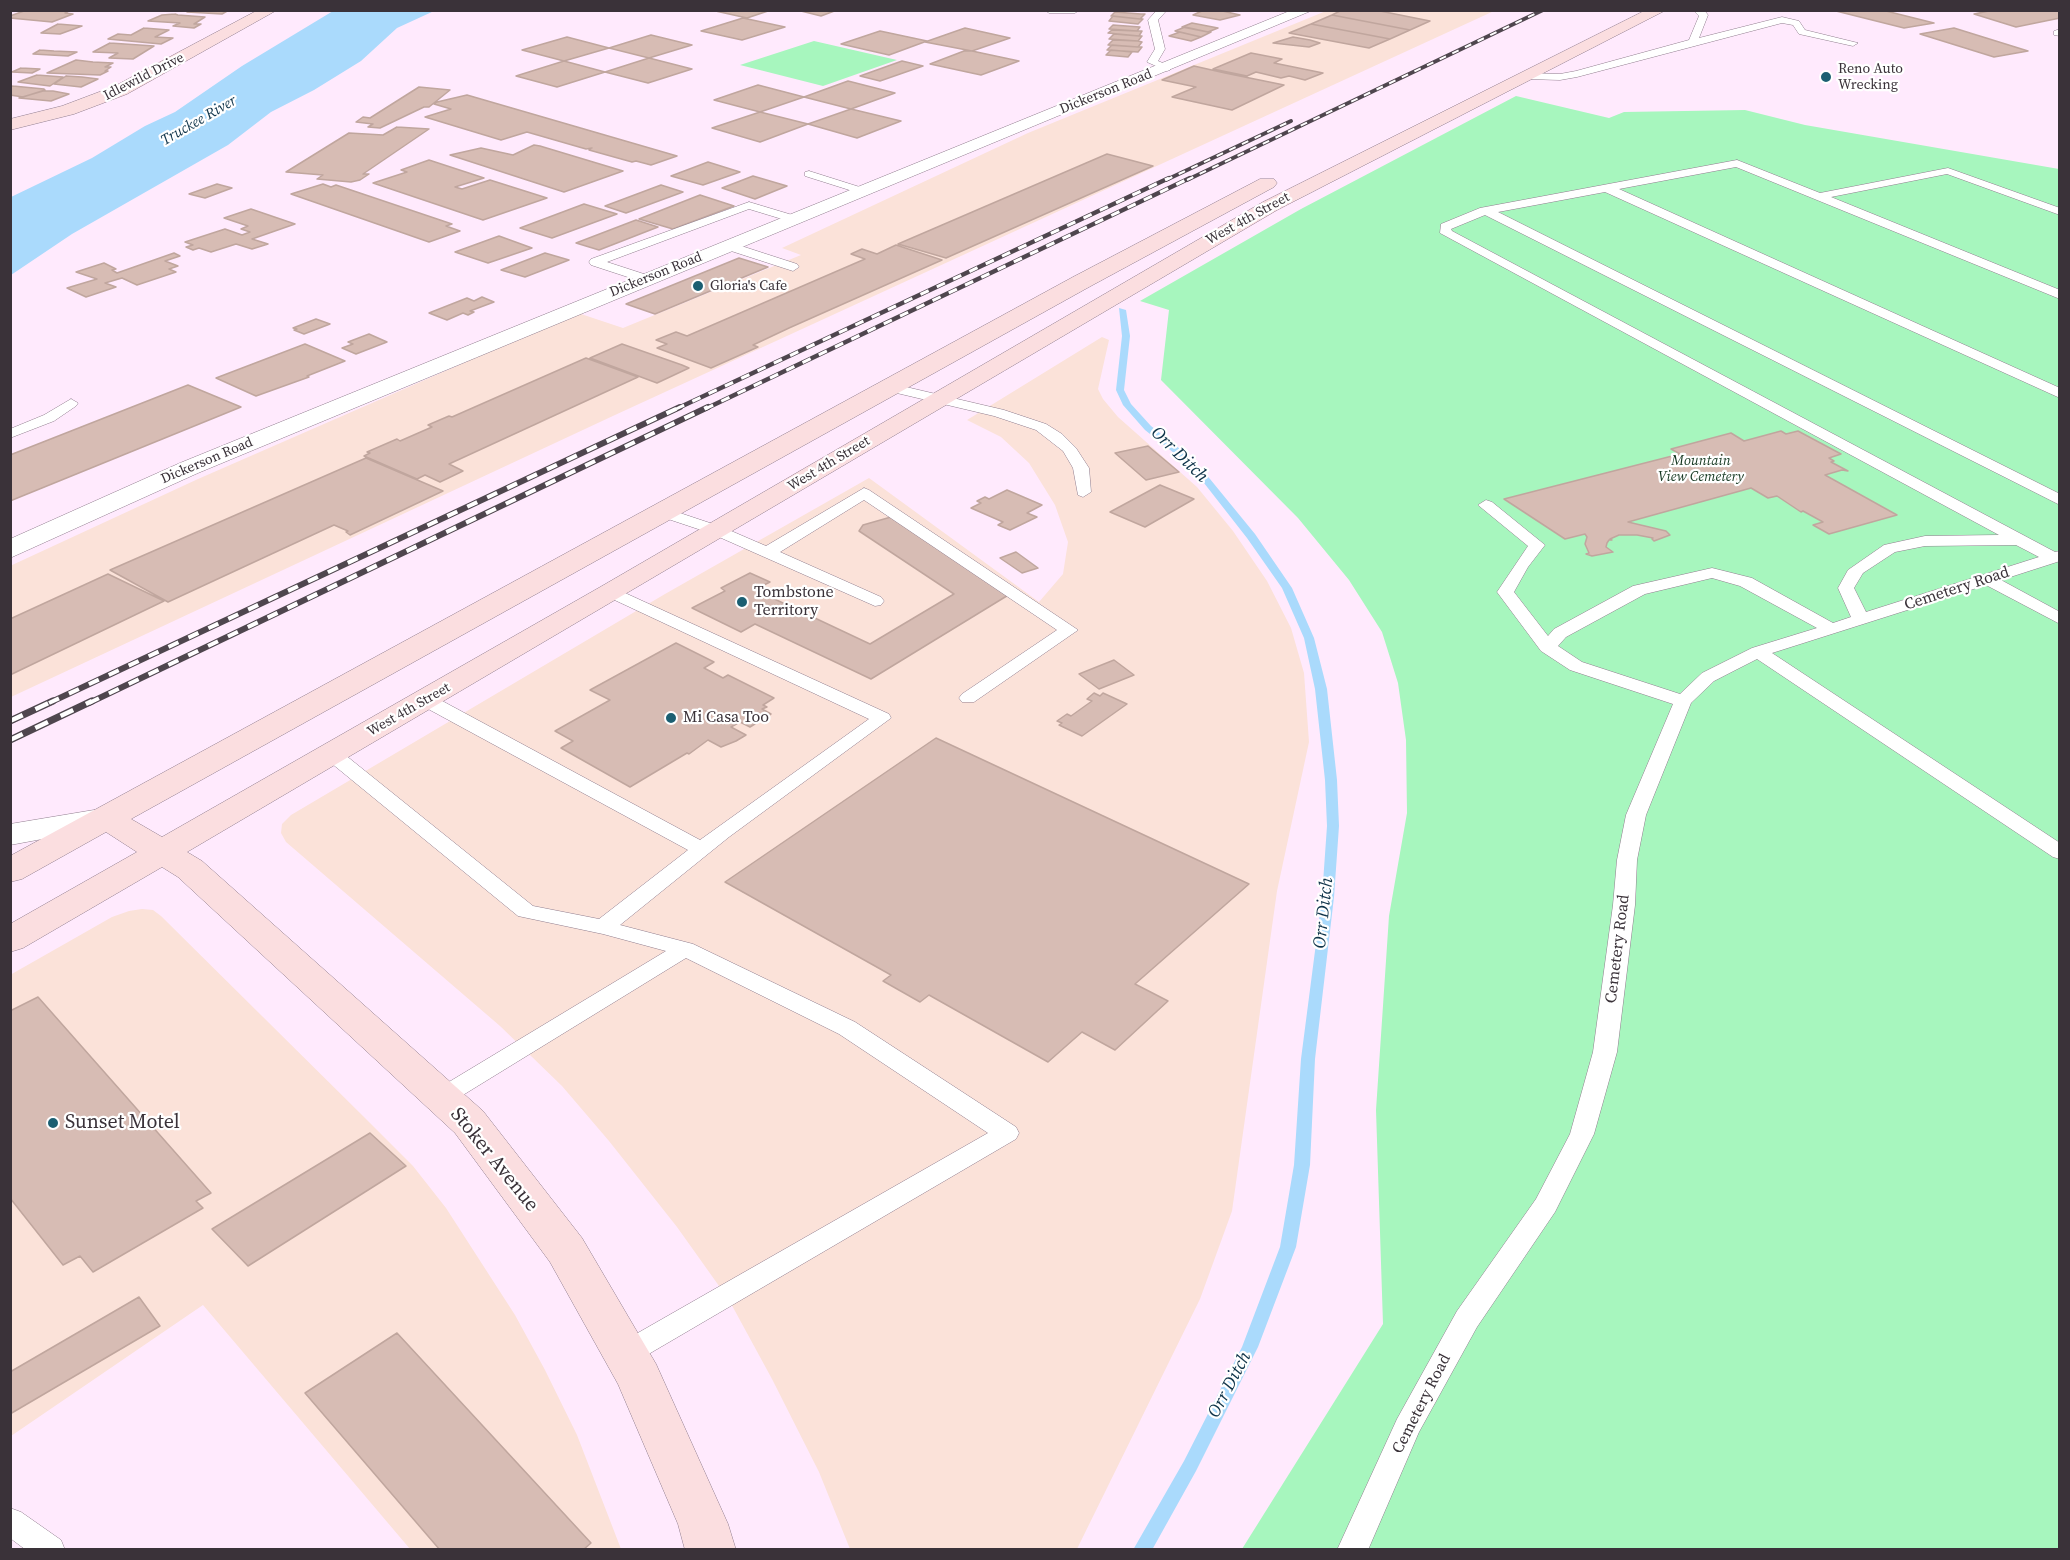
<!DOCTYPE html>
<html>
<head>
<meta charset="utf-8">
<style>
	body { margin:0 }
	#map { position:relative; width:2070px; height:1560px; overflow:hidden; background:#ffeafd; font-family:"Source Serif 4",serif }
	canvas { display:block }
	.frame { position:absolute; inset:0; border:12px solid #3a3239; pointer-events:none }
</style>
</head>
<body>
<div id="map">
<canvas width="2070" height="1560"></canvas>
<div class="frame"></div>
</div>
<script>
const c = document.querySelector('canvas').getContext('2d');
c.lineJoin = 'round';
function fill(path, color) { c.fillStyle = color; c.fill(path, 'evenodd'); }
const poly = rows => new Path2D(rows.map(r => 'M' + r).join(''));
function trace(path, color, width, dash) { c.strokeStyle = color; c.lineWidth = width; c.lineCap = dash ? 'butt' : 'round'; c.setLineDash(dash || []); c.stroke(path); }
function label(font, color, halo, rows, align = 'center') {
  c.font = font + ' "Source Serif 4",serif'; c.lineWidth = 4.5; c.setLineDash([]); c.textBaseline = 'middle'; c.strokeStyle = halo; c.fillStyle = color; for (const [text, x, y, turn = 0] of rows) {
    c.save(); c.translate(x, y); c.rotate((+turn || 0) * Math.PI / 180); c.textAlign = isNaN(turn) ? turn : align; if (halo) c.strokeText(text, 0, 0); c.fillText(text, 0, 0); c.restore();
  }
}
const commercial = poly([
	[1326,11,1494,11,615,415,11,697,10,566,198,479,578,313,623,328,801,255,782,248,1028,133],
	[1102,337,1109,340,1098,389,1103,399,1118,417,1197,487,1233,531,1267,581,1291,628,1304,673,1309,742,1277,891,1232,1211,1200,1299,1077,1549,850,1549,819,1472,772,1379,729,1300,677,1227,609,1141,562,1086,500,1026,286,842,281,833,282,824,291,815,665,594,869,478,1039,602,1063,574,1068,542,1055,505,1029,463,1001,437,967,420],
	[142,909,153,910,161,916,363,1116,413,1166,446,1208,515,1315,545,1370,577,1435,621,1549,410,1549,203,1305,11,1436,10,975,112,917,129,911]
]);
const green = poly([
	[814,41,897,60,823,86,740,65],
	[1516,96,1609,118,1624,112,1745,110,1805,125,2059,169,2059,1549,1242,1549,1383,1324,1376,1110,1389,916,1407,813,1406,740,1398,683,1382,632,1349,580,1298,518,1161,380,1169,310,1140,301,1301,209]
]);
const water = poly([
	[333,11,434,11,397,28,361,61,314,90,271,112,228,145,72,234,11,275,11,197,92,158,145,126,175,112,242,66]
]);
const stream = poly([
	[1119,308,1126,310,1130,336,1124,390,1131,404,1151,426,1185,453,1210,479,1255,534,1292,588,1314,638,1327,689,1337,780,1339,826,1334,897,1315,1059,1310,1165,1296,1247,1258,1347,1196,1471,1152,1550,1133,1550,1184,1461,1242,1347,1280,1247,1294,1165,1301,1059,1322,897,1327,826,1325,780,1315,689,1304,638,1282,588,1247,538,1204,483,1179,457,1145,430,1123,405,1116,390,1122,336,1119,308]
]);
const building = poly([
	[50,10,71,10,65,13,73,14,52,22,10,18,10,16,24,11,50,10],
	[190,10,229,10,222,14,187,12,190,10],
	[711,10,771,10,747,18,711,10],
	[797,10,837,10,821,16,797,10],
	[1204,10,1218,10,1240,15,1220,20,1193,15,1204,10],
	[1342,10,1375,10,1430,21,1410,30,1332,15,1342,10],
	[1832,10,1882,10,1934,23,1904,28,1832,10],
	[1994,10,2060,10,2060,18,2016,27,1974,14,1994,10],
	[1115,12,1141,14,1145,14,1140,19,1111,16,1115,12],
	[175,14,178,15,205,17,194,24,201,24,194,28,173,26,180,23,148,21,162,15,175,14],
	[1332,15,1410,30,1390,39,1311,24,1332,15],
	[1113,16,1140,19,1143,19,1138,24,1109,21,1113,16],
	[743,18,785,27,742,40,701,31,743,18],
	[1192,23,1218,28,1208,32,1182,27,1192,23],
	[58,24,82,26,60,34,41,33,58,24],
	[1311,24,1390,39,1369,48,1289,33,1311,24],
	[1113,25,1140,27,1137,31,1109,29,1113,25],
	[1185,27,1208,32,1211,32,1201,37,1175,31,1185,27],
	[144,28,169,30,155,37,173,38,161,44,108,39,118,34,131,35,144,28],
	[965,28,1010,38,972,51,925,42,965,28],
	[1954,28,2028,51,1994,57,1920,34,1954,28],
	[1112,30,1137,31,1142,31,1139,36,1108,33,1112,30],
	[880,31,927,41,889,55,841,44,880,31],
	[1180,32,1201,37,1191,41,1169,36,1180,32],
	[1114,34,1139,36,1142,36,1138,41,1109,39,1114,34],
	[651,35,692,45,649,58,609,48,651,35],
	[567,37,609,48,564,61,522,50,567,37],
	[1293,37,1310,40,1320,43,1309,47,1273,43,1293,37],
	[1113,40,1138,41,1142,42,1138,47,1108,45,1113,40],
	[110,43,154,46,133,59,109,58,118,53,93,52,110,43],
	[1112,45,1138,47,1142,47,1138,52,1107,50,1112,45],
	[40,50,54,51,77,52,68,56,33,54,40,50],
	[1111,50,1132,52,1128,57,1106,55,1111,50],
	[964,51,972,51,1019,61,981,75,930,64,964,51],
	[1251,53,1282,59,1274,63,1323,73,1305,80,1289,76,1281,78,1256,72,1247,76,1213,69,1251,53],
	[649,58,692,69,648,83,605,72,649,58],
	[76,60,93,62,113,63,105,67,111,67,105,71,108,71,100,75,47,73,76,60],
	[564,61,605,72,557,87,516,76,564,61],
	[902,61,923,66,880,81,860,76,902,61],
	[1194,66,1225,73,1284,85,1232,110,1172,97,1196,87,1162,80,1194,66],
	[21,68,40,69,32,73,12,72,21,68],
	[37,75,63,77,50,86,18,82,37,75],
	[66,76,82,77,98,79,81,87,54,84,66,76],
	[848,81,895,93,851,109,804,97,848,81],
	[758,85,804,97,760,112,714,100,758,85],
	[13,86,44,89,45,90,23,97,10,95,10,87,13,86],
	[419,87,450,90,429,107,424,107,380,128,368,127,373,124,356,122,363,117,370,118,419,87],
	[43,91,53,91,69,94,51,101,19,98,43,91],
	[467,95,677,156,651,165,636,161,632,162,589,150,592,148,586,149,527,132,501,140,425,117,451,109,434,104,437,102,467,95],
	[851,109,901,121,857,138,808,124,851,109],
	[760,112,808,124,760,142,712,128,760,112],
	[397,127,429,129,363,174,369,174,360,180,351,182,317,179,323,175,286,172,349,133,383,135,397,127],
	[534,145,540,146,623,171,564,192,450,155,481,148,513,155,534,145],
	[1107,154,1153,166,946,258,898,244,1107,154],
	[429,160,484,178,455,187,462,189,490,180,547,198,483,220,373,183,407,172,401,170,429,160],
	[708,162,740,172,703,185,671,176,708,162],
	[753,176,787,186,755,199,722,188,753,176],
	[217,184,232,188,205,198,189,194,217,184],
	[323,184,331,187,336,185,452,224,446,226,460,231,429,242,291,194,323,184],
	[661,185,683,192,626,213,605,206,661,185],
	[700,195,734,206,673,229,639,219,700,195],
	[584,204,617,214,552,238,520,228,584,204],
	[251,209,295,224,252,239,268,244,252,249,236,244,211,252,199,248,193,250,186,247,193,245,185,242,225,229,242,235,250,232,241,229,248,226,224,218,251,209],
	[636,220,658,227,599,250,576,243,636,220],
	[499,236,532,248,488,263,455,252,499,236],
	[896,245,942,260,789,328,753,345,758,347,711,368,657,348,667,344,656,340,676,332,687,336,865,259,851,254,862,249,877,254,896,245],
	[174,253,180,256,165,261,178,266,169,269,176,272,137,285,122,278,105,283,116,287,86,297,67,288,97,279,76,272,104,263,116,269,112,270,117,273,174,253],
	[545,253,569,260,525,277,501,270,545,253],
	[739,258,768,267,655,314,626,304,739,258],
	[482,297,494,302,470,311,474,312,468,315,463,313,447,320,429,313,467,298,474,301,482,297],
	[316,319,330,324,304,334,294,330,297,329,293,328,316,319],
	[369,334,387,342,356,354,342,348,353,344,348,342,369,334],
	[305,344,345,361,307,376,309,377,256,396,216,378,305,344],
	[622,344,682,365,689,368,657,383,590,358,622,344],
	[586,358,638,377,449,464,463,471,440,482,425,475,417,479,364,456,370,453,367,452,397,439,400,441,432,427,428,425,449,416,452,417,586,358],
	[188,385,241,407,10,501,10,455,188,385],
	[1781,431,1786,434,1798,431,1841,454,1829,458,1834,461,1831,462,1848,471,1842,470,1825,475,1897,515,1829,534,1813,525,1823,522,1803,511,1801,512,1777,496,1768,498,1751,488,1628,522,1666,531,1670,535,1654,541,1652,539,1653,538,1637,535,1619,535,1610,539,1612,540,1609,540,1607,543,1606,547,1613,552,1592,556,1586,554,1589,553,1585,544,1587,537,1585,534,1565,539,1504,499,1680,454,1671,449,1731,433,1744,441,1781,431],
	[1148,446,1179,472,1146,480,1115,453,1148,446],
	[366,458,443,491,350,535,346,532,348,531,334,525,168,602,110,570,366,458],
	[1160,485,1194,499,1145,527,1110,512,1160,485],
	[1007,490,1042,505,1027,513,1037,517,1010,530,998,525,1003,522,971,508,981,503,977,501,985,497,989,499,1007,490],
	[891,517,1010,594,871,679,755,624,741,632,692,608,725,591,721,588,750,573,770,582,760,587,766,595,870,644,954,594,859,531,863,525,891,517],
	[1016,552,1038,568,1022,573,1000,558,1016,552],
	[108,574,164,601,10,675,10,619,108,574],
	[676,643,714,662,704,668,723,678,728,675,774,698,763,705,767,707,762,709,771,714,750,727,740,722,731,727,746,735,736,741,721,747,708,740,689,754,687,753,630,787,561,748,573,741,555,731,610,700,590,690,676,643],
	[1114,660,1134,675,1099,689,1079,674,1114,660],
	[1094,693,1100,696,1103,693,1127,704,1082,736,1059,725,1062,723,1057,721,1067,714,1071,716,1092,701,1087,699,1094,693],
	[936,738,1249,884,1135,984,1168,1001,1115,1050,1082,1032,1048,1062,929,995,920,1002,883,981,891,975,725,882,936,738],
	[38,997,211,1193,196,1201,203,1208,93,1272,80,1256,63,1265,10,1198,10,1011,38,997],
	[370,1133,406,1166,248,1266,212,1229,370,1133],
	[139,1297,160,1326,10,1414,10,1372,139,1297],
	[397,1333,591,1543,583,1550,440,1550,305,1393,397,1333]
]);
const lane = poly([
	[1045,10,1079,10,1075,13,1049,13,1045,10],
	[1157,10,1167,10,1158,20,1165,49,1158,61,1170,66,1170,70,1167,71,1147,62,1155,49,1148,20,1157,10],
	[1693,10,1704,10,1708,15,1699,38,1782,17,1799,21,1805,30,1858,43,1853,46,1799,34,1793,25,1782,23,1577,77,1560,80,1527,79,1522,76,1527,73,1560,74,1576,71,1689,40,1699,16,1693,10],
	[2060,29,2060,36,2054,35,2054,31,2060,29],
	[1737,160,1820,193,1948,168,2060,208,2060,215,1947,174,1831,197,2060,290,2060,299,1736,167,1619,189,2060,388,2060,398,1605,192,1498,212,2060,494,2060,505,1485,215,1451,229,1452,231,2055,552,2060,551,2060,561,2001,580,2060,612,2060,624,1986,585,1772,653,2060,843,2060,859,2053,857,1757,659,1714,681,1691,703,1646,815,1637,860,1635,905,1617,1052,1594,1134,1555,1212,1477,1327,1419,1432,1368,1550,1337,1550,1397,1419,1457,1311,1536,1199,1570,1134,1593,1052,1613,905,1617,860,1626,815,1673,704,1570,670,1541,651,1497,592,1528,546,1478,505,1486,500,1492,502,1545,545,1528,567,1514,592,1548,636,1554,629,1633,586,1712,568,1752,578,1833,623,1851,617,1838,588,1848,570,1884,545,1925,536,1999,535,1440,233,1441,224,1480,208,1737,160],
	[2016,545,2039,557,1866,612,1854,588,1863,573,1895,552,1925,546,2016,545],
	[1712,578,1740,586,1817,628,1752,648,1702,673,1680,694,1582,662,1558,646,1566,637,1645,594,1712,578],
	[809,171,866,189,868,191,862,194,805,176,805,172,809,171],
	[749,202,799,217,801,219,795,223,749,209,607,262,650,276,652,279,650,282,646,283,591,265,589,262,591,259,749,202],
	[729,242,797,264,799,267,793,271,725,249,725,243,729,242],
	[889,383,1004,410,1046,424,1062,434,1076,448,1089,468,1091,492,1083,497,1078,495,1073,468,1063,451,1036,430,994,416,884,390,882,387,884,384,889,383],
	[71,399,78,403,76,406,54,421,10,438,10,429,44,415,71,399],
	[864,488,869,490,1078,630,974,702,962,702,959,698,962,694,1057,630,864,500,780,552,881,597,884,601,881,605,875,606,710,533,656,515,654,512,656,509,668,509,722,527,766,546,864,488],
	[612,587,889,714,891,718,729,837,620,925,693,944,855,1022,1016,1127,1019,1133,1016,1139,635,1362,625,1365,615,1362,611,1354,615,1346,988,1133,839,1034,686,958,450,1103,442,1106,434,1103,430,1097,434,1091,666,951,603,934,518,916,325,758,322,754,325,750,339,750,533,906,599,919,688,850,419,704,417,700,419,696,433,696,700,840,869,719,606,596,604,592,606,588,612,587],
	[10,1508,21,1512,61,1540,65,1550,26,1550,10,1538,10,1508]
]);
const street = poly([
	[1292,10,1313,10,198,473,10,558,10,539,180,463,1292,10],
	[106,808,118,811,123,818,118,825,10,845,10,824,106,808]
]);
const secondary = poly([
	[258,10,277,10,127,94,74,114,10,130,10,119,62,106,115,86,258,10],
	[1646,10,1666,10,1277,210,187,852,202,861,483,1111,582,1238,656,1364,728,1524,736,1550,685,1550,678,1524,618,1384,550,1262,455,1133,178,877,162,867,23,948,10,952,10,924,137,852,106,832,22,879,10,882,10,856,1073,277,1260,179,1274,179,1277,183,1274,187,1089,287,131,819,162,837,602,586,1263,202,1646,10]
]);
const railFar3 = poly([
	[1166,180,1291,121],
	[1187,180,1543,10]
]);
const railFar2 = poly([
	[676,409,1169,178],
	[705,409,1190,178]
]);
const railFar1 = poly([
	[49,703,680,407],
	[89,703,708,407]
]);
const rail = poly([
	[10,721,53,701],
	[10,740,92,701]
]);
const markers = [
	[1826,77,6,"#1b5f72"],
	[698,286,6,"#1b5f72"],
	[742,602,6,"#1b5f72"],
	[671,718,6,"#1b5f72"],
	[53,1123,6,"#1b5f72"]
];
const farPoinames = [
	["Reno Auto",1838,69],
	["Wrecking",1838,85],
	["Gloria's Cafe",710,286]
];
const farStreetnames = [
	["Idlewild Drive",144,77,-27],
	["Dickerson Road",1106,92,-22],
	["West 4th Street",1248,219,-29],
	["Dickerson Road",656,275,-22],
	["Dickerson Road",207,461,-23],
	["West 4th Street",829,464,-31],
	["West 4th Street",409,710,-30]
];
const farParknames = [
	["Mountain",1701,461],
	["View Cemetery",1701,477]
];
const farWaternames = [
	["Truckee River",199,121,-30]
];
const streetNames = [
	["Cemetery Road",1957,589,-18],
	["Cemetery Road",1618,949,-83],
	["Cemetery Road",1422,1404,-63]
];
const poiNames = [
	["Tombstone",754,593],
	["Territory",754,611],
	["Mi Casa Too",683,718]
];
const waterNames = [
	["Orr Ditch",1179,455,44],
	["Orr Ditch",1324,913,-84],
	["Orr Ditch",1230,1385,-62]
];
const nearPoinames = [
	["Sunset Motel",65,1123]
];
const nearStreetnames = [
	["Stoker Avenue",494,1160,51]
];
fill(commercial, '#fbe2d9');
fill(green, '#a7f6be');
fill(water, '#aadafc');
fill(stream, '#aadafc');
fill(building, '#d7bcb4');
trace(building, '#c0a69e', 1.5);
trace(lane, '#917e8f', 1);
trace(street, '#917e8f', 1);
trace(secondary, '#917e8f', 1);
fill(lane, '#fff');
fill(street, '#fff');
fill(secondary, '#fbdee0');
trace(railFar3, '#4f464e', 4);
trace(railFar2, '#4f464e', 4.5);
trace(railFar1, '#4f464e', 6);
trace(rail, '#4f464e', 7);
trace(railFar3, '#fff', 2, [7]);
trace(railFar2, '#fff', 3, [9]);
trace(railFar1, '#fff', 4, [11]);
trace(rail, '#fff', 4.5, [14]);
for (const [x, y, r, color] of markers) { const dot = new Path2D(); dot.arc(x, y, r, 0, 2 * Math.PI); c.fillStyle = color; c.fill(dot); trace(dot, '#fff', 2); }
label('14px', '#3a3239', '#fff', farPoinames, 'left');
label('14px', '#3a3239', '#fff', farStreetnames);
label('italic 14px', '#13361f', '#fff', farParknames);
label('italic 15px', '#0f344a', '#fff', farWaternames);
label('16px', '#3a3239', '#fff', streetNames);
label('16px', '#3a3239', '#fff', poiNames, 'left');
label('italic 18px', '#0f344a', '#fff', waterNames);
label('20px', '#3a3239', '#fff', nearPoinames, 'left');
label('20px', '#3a3239', '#fff', nearStreetnames);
</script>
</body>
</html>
